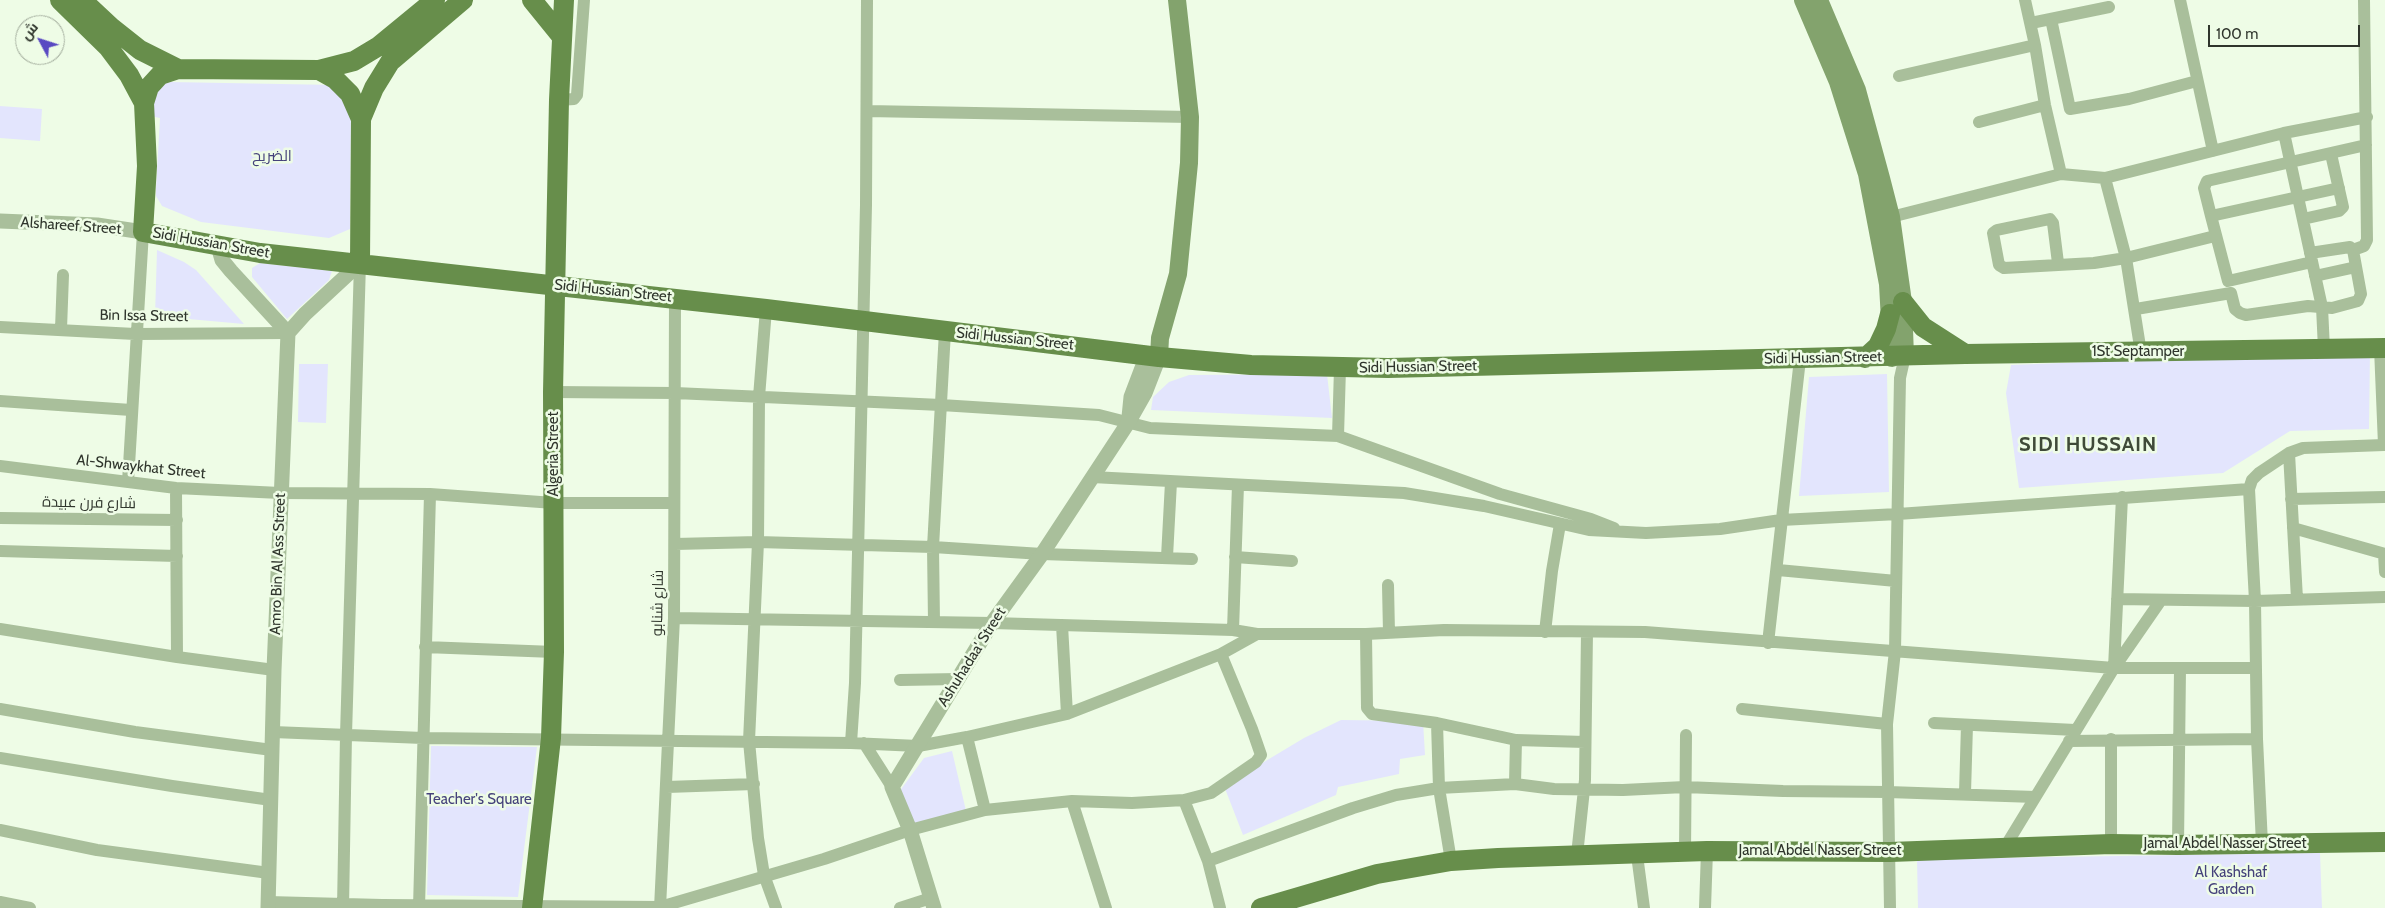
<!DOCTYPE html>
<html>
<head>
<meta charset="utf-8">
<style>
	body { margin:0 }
	#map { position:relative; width:2385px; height:908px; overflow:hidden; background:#eefce6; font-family:Cabin,Cairo,sans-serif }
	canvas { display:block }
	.north { position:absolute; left:15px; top:15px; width:50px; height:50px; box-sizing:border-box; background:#eefce6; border:1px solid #a2ac9c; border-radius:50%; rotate:310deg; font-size:14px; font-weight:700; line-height:20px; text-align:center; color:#2f352c }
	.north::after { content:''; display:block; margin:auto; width:18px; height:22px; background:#5949c2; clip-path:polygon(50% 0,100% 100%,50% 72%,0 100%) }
	.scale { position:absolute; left:2208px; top:25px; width:152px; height:22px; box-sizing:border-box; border:2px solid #2f352c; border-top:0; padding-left:6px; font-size:15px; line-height:18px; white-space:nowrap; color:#2f352c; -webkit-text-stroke:4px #eefce6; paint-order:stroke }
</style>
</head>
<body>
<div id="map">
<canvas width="2385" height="908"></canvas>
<div class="north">ش</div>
<div class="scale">100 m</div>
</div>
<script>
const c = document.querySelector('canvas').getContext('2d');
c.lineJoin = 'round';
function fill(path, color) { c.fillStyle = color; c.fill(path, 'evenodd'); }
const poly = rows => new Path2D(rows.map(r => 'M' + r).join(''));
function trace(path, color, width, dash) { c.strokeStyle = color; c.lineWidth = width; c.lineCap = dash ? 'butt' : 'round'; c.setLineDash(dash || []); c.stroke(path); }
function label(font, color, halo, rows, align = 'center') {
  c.font = font + ' Cabin,Cairo,sans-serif'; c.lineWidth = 5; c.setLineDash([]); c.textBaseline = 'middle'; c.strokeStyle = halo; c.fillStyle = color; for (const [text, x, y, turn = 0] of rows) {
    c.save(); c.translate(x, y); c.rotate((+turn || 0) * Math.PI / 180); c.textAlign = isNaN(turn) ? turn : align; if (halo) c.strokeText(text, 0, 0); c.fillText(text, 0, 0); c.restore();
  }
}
const green = poly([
	[170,82,336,85,351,104,350,229,329,238,201,222,162,206,156,196,156,189,160,118,151,116,157,86],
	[0,106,42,109,40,141,0,138],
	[157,250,184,262,196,270,244,324,155,316],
	[260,263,332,271,329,280,287,319,252,277,252,268],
	[2370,351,2369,429,2290,431,2223,473,2019,488,2006,393,2011,365],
	[299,364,328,364,326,423,298,422],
	[1327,374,1332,418,1151,410,1153,397,1169,382,1189,375],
	[1887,374,1889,492,1799,496,1809,377],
	[1341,720,1423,721,1425,755,1400,759,1399,774,1338,787,1336,795,1243,835,1224,786,1304,738],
	[431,746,537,747,518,897,427,895],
	[952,751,967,815,906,828,899,792,924,758],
	[2320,853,2322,908,1918,908,1917,859]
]);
const minor = poly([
	[2025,0,2035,45,2045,105,2061,174,2105,178,2284,133,2322,307,2324,349],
	[2180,0,2213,151],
	[2051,19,2070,109,2129,99,2197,81],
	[2031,23,2109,7],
	[1899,76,2035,45],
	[559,100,574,99,577,95,584,0],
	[867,111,1190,117],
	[1979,122,2045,105],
	[2284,133,2367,117],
	[2105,178,2126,258,2141,353],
	[2211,216,2204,188,2207,181,2366,145],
	[1891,217,2061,174],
	[2303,219,2339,211,2343,207,2331,154],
	[2353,250,2364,246,2367,240,2364,0],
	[2312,262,2228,281,2211,216,2339,188],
	[2058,263,2053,223,2050,219,1997,230,1993,233,1999,265,2004,268,2094,263,2126,258,2215,236],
	[2315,276,2356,267],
	[766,309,759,397,758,542,749,741,758,838,764,875,776,908],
	[2136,309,2231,293,2235,309,2240,313,2246,315,2308,306,2332,308,2358,301,2361,294,2353,250,2350,247,2310,253],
	[0,327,135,334,288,333],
	[61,329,63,275],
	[553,392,675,393,941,405,1099,415,1150,428,1338,436,1340,368],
	[0,401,131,410],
	[1338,436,1500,494,1591,519,1614,528],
	[2289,453,2297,599],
	[0,466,176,488,280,493,430,494],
	[1092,477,1404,493,1484,506,1589,530,1646,533,1720,529,1781,520,1898,514,2249,489,2252,480,2259,473,2289,453,2303,448,2384,445,2380,348],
	[128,482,143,232],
	[176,488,177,657],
	[2249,489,2255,601,2257,739,2262,844],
	[2291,499,2385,497],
	[0,518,177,520],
	[2293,528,2385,554],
	[675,544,758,542,933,547,1042,554,1192,559],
	[0,551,177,556],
	[2384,554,2385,572],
	[1167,557,1171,482],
	[1235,557,1292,561],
	[1778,570,1896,581],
	[1388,585,1389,633],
	[2117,599,2255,601,2385,597],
	[674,618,992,623,1233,630,1257,634],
	[934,622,933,547,945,331],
	[1062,625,1067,714],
	[0,629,177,657,274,670],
	[1233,630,1238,485],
	[1545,632,1552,571,1560,524],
	[1366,634,1367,708,1372,714,1437,723,1516,740,1585,742],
	[1768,643,1800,359],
	[425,647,554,652],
	[2114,668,2122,497],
	[900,680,958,679],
	[0,709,135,732,272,750],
	[1742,709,1887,724],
	[1437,723,1439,788,1451,861],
	[1934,723,2075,730],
	[273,732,423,738,851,743,918,746,967,737,1067,714,1221,654,1257,634,1366,634,1444,630,1645,632,2114,668,2255,668],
	[967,737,985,810],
	[2111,739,2111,844],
	[2069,741,2257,739],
	[851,743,855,683,866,205,867,0],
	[864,743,892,787],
	[0,758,172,786,271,800],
	[1515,784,1516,740],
	[667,787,754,784],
	[1965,793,1967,725],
	[1184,800,1208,861,1220,908],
	[1072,801,1106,908],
	[0,830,97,850,269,873],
	[2178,845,2180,668],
	[2005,847,2114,668,2161,600],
	[1685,853,1686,735],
	[1577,855,1585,780,1587,632],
	[1637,855,1644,908],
	[1208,861,1353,808,1396,795,1439,788,1515,784,1554,789,1623,790,1685,787,1783,791,1888,792,2035,797],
	[0,902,30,908],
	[268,902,382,905,660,907,824,859,910,830,985,810,1072,801,1132,803,1184,800,1211,793,1256,762,1261,755,1252,729,1221,654],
	[343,908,346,735,360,263],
	[419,908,430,494,554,503,674,503],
	[660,908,674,618,675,298],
	[900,908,931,898],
	[1705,908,1707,851],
	[1890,908,1887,724,1895,651,1900,378,1905,356]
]);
const tertiary = poly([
	[0,221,97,225,143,232],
	[218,246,222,260,231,271,288,333,274,670,268,908],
	[288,333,305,314,360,263],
	[1129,417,1131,397,1147,355],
	[934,908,910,830,892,787,992,623,1042,554,1128,423,1145,393,1159,357]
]);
const secondary = poly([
	[1803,0,1838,82,1867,174,1888,284,1892,358],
	[1819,0,1857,90,1881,178,1891,217,1903,302,1905,356],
	[1159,357,1160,338,1178,274,1189,163,1190,117,1177,0]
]);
const primary = poly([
	[60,0,108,47,129,75,144,103],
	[82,0,111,27,140,50,178,69],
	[435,0,379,46,354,61,319,70,178,69,160,75,149,87,144,103,147,166,143,232,260,253,766,309,1159,357,1251,365,1388,368,1965,354,2385,348],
	[532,0,562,37],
	[319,70,335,79,350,94,361,119],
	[360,263,361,119,374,88,390,62,463,0],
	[1903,302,1923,327,1965,354],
	[1865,358,1878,346,1886,329,1890,314],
	[532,908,551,738,554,652,553,392,559,100,564,0],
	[1261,908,1377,874,1451,861,1498,858,1707,851,1890,852,2111,844,2178,845,2385,842]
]);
const parkNames = [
	["الضريح",272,157],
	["Teacher's Square",479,800],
	["Al Kashshaf",2231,873],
	["Garden",2231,890]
];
const streetNames = [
	["Alshareef Street",71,226,4],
	["Sidi Hussian Street",211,243,10],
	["Sidi Hussian Street",613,291,6],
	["Bin Issa Street",144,316,1],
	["Sidi Hussian Street",1015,339,6],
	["1St Septamper",2138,352],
	["Sidi Hussian Street",1823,358,-1],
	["Sidi Hussian Street",1418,367,-1],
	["Algeria Street",554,454,-90],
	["Al-Shwaykhat Street",141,467,6],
	["شارع فرن عبيدة",89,503,1],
	["Amro Bin Al Ass Street",278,564,-88],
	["شارع شنابو",658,603,-89],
	["Ashuhadaa' Street",972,657,-58],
	["Jamal Abdel Nasser Street",2225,844],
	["Jamal Abdel Nasser Street",1820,851]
];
const districtNames = [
	["SIDI HUSSAIN",2088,445]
];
fill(green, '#e3e5fd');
trace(minor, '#a9bf9b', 12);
trace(tertiary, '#a9bf9b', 15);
trace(secondary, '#83a36d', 18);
trace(primary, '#678e4b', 20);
label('15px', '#45427b', '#eefce6', parkNames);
label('15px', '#2f352c', '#eefce6', streetNames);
c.letterSpacing = '1px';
label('bold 20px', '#3f4a38', '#eefce6', districtNames);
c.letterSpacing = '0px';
</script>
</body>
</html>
